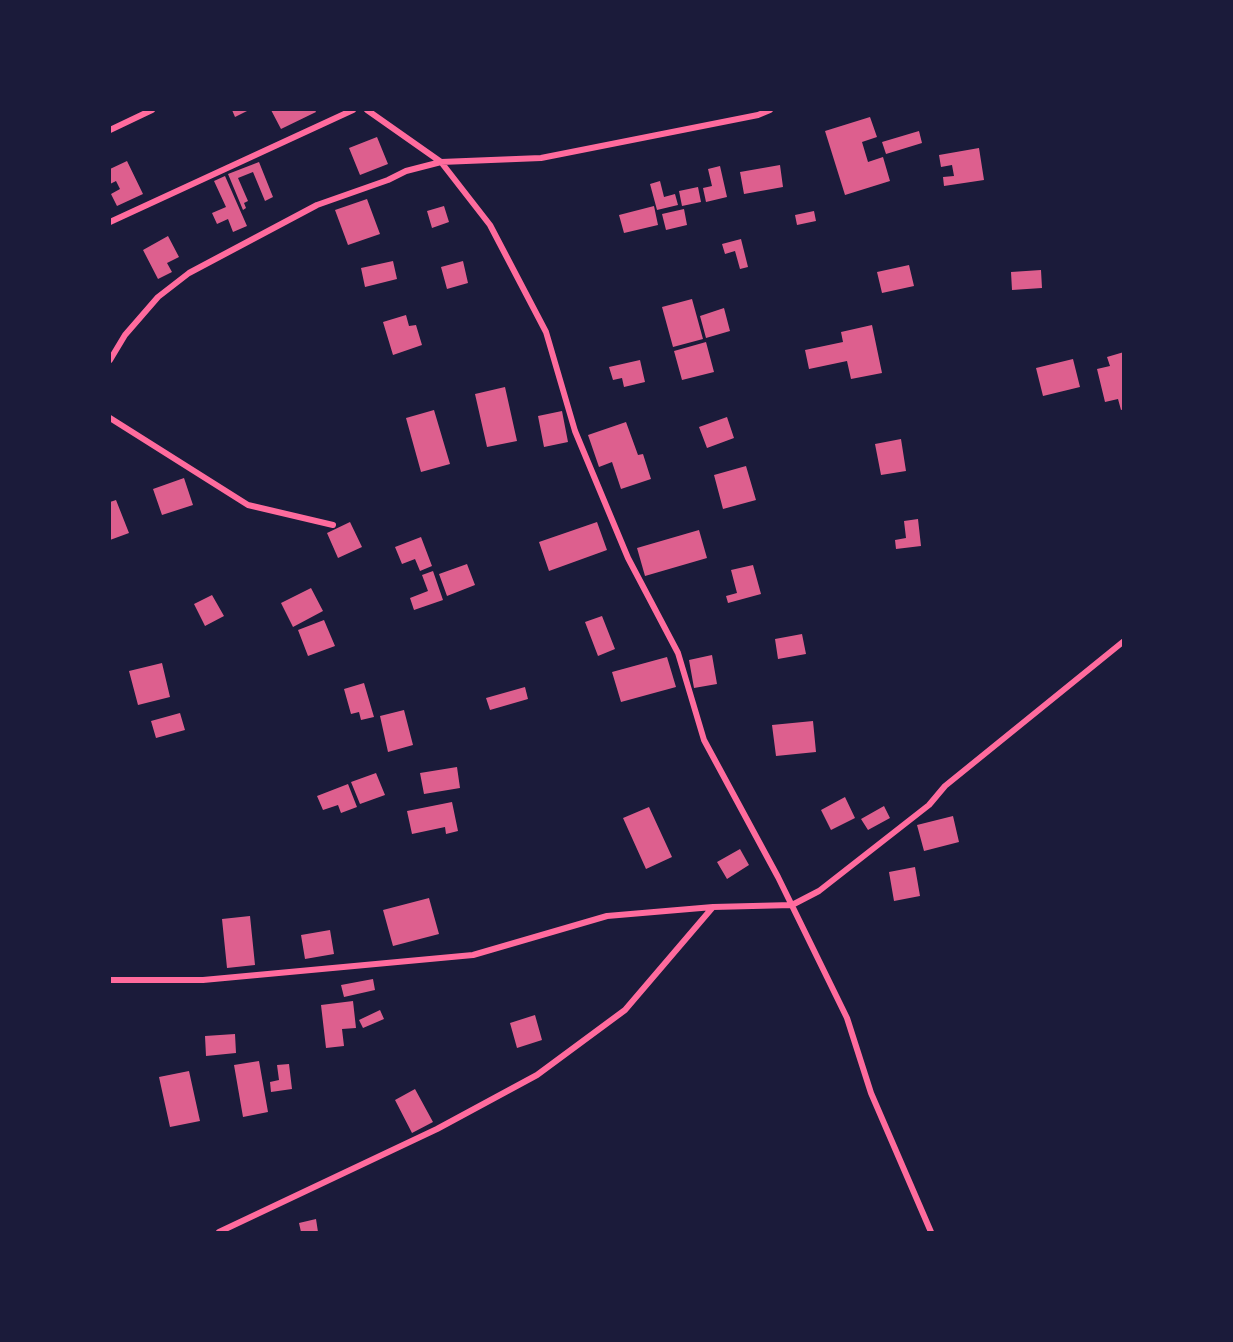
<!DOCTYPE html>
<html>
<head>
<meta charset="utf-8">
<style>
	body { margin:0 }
	#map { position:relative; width:1233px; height:1342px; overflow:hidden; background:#1b1b3a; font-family:"IBM Plex Sans",sans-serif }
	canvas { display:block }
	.frame { position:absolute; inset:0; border:111px solid #1b1b3a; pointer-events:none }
</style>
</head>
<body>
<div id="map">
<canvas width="1233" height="1342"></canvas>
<div class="frame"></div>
</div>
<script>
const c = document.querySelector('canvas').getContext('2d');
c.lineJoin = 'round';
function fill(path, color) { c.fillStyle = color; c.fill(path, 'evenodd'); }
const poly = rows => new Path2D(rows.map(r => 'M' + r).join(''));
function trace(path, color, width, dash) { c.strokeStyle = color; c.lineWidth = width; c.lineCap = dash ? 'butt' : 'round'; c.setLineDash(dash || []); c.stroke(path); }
const building = poly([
	[232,110,249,110,235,117],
	[271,110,315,110,316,112,281,129],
	[870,117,877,137,862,142,868,162,883,157,890,181,845,195,825,131],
	[919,131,922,143,886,154,882,142],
	[377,137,388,164,360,175,349,148],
	[979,148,984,180,944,186,943,177,954,176,952,165,941,167,939,155],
	[127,161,143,194,117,206,111,194,120,189,116,181,110,184,110,169],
	[259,162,273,197,265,201,253,172,238,178,248,201,244,203,246,208,243,210,228,174],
	[780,165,783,187,744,194,740,172],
	[720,166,727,197,706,202,703,188,712,186,708,169],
	[225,176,247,226,233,232,228,219,217,224,212,213,226,207,214,181],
	[660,181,664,197,675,194,678,205,657,210,650,184],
	[698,187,701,202,682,206,679,191],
	[367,199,380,234,348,245,335,210],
	[444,206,449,222,432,228,427,211],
	[654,206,658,225,624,233,619,215],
	[684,209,687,225,666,230,662,214],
	[814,211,816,221,797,225,795,215],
	[168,236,179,257,167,263,172,272,158,279,143,250],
	[741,239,748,267,740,269,735,251,725,254,722,244],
	[393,261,397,279,365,287,361,268],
	[463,261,468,283,447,289,441,267],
	[909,265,914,286,882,293,877,272],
	[1041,270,1042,288,1012,290,1011,272],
	[692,299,703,339,673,347,662,307],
	[724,308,730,331,706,338,700,316],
	[406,315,409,326,416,325,422,345,393,355,383,322],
	[872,325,882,373,851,379,847,361,809,369,805,350,843,342,841,332],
	[706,342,714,372,682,380,674,351],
	[1124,352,1124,409,1121,410,1118,399,1105,402,1097,369,1110,366,1107,357],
	[1073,359,1080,387,1043,396,1036,368],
	[640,360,645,382,624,387,622,378,613,380,609,367],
	[505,387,517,441,487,447,475,394],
	[434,410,450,464,421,472,406,418],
	[562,411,568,442,544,447,538,416],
	[727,417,734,438,707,448,699,427],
	[626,422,638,455,643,454,651,479,621,489,612,462,599,467,588,435],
	[901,439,906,471,881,475,875,444],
	[746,466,756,500,723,509,714,475],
	[184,478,193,505,162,515,153,489],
	[116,500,129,533,110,540,110,502],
	[918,519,921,546,896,549,895,540,906,538,904,521],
	[350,522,362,547,338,558,327,533],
	[597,522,607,550,549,571,539,542],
	[699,530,707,558,645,576,637,548],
	[421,537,432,566,420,571,415,559,402,564,395,547],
	[467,564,475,585,447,596,439,574],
	[753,565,761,594,728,603,726,596,737,593,731,570],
	[433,571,443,600,414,610,410,598,428,591,422,575],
	[311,588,323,611,293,627,281,603],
	[212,595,224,616,205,626,194,604],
	[602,616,615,649,598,656,585,622],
	[324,620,335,646,308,656,298,630],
	[802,634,806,654,778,659,775,639],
	[712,655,717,684,694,688,689,660],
	[667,657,676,687,621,702,612,672],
	[162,663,170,697,138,705,129,671],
	[364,683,374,717,361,720,359,712,351,714,344,689],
	[525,687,528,699,490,710,486,698],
	[404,710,413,745,388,752,380,716],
	[180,713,185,730,156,738,151,721],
	[813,721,816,752,776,756,772,725],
	[457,767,460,788,424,794,420,773],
	[376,773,385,795,360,804,351,782],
	[348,784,357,807,341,813,338,805,323,810,317,796],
	[845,797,855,818,831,830,821,810],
	[452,802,458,831,446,834,445,827,412,834,407,811],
	[884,806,890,818,868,830,861,819],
	[649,807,672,857,646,869,623,818],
	[953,816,959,842,924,851,917,825],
	[740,849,749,865,727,879,717,862],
	[915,867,920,896,894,901,889,872],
	[429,898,439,934,393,946,383,910],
	[250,916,255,965,227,968,222,919],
	[330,930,334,954,305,959,301,935],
	[373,979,375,990,344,997,341,985],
	[353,1001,356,1028,342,1029,344,1046,326,1048,321,1005],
	[380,1010,384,1019,363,1028,359,1020],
	[535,1015,542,1040,517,1048,510,1023],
	[235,1034,236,1053,206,1056,205,1036],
	[259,1061,268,1112,243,1117,234,1065],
	[289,1064,292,1089,271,1092,270,1082,279,1080,277,1065],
	[189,1071,200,1121,170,1127,159,1077],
	[415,1089,433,1122,412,1133,395,1100],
	[316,1219,318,1232,301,1232,299,1223]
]);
const minor = poly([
	[367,110,441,162,490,225,546,332,575,431,628,558,678,653,704,740,778,877,847,1018,871,1093,931,1232],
	[110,130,152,110],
	[110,222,353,110],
	[110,360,125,335,158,297,189,273,317,205,388,180,406,171,441,162,541,158,758,115,770,110],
	[110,418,248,505,333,525],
	[110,980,203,980,473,955,607,916,713,907],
	[219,1232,437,1129,537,1075,625,1010,713,907,792,905,819,891,929,805,945,786,1124,641]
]);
fill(building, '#dd5f8e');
trace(minor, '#ff6b9d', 6);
</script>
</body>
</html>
